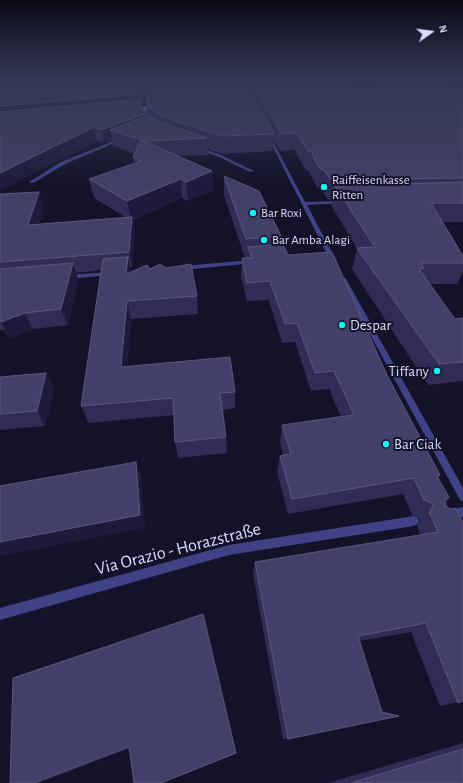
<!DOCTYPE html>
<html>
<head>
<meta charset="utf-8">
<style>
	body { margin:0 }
	#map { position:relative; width:463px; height:783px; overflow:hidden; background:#131229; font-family:"Alegreya Sans",sans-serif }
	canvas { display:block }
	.north { position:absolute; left:411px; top:12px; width:40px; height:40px; -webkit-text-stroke:3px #131229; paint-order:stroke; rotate:76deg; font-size:11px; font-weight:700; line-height:16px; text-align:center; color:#dcdbfd }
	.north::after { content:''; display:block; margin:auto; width:14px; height:18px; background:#dcdbfd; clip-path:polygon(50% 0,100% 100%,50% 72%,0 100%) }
</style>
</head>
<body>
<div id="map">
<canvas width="463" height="783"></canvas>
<div class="north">N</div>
</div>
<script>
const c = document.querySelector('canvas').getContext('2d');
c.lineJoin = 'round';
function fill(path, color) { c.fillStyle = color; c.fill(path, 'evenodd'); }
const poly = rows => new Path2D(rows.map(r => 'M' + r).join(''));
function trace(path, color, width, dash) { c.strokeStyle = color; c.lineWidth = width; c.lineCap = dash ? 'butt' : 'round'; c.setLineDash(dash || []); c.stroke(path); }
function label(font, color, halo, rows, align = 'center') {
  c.font = font + ' "Alegreya Sans",sans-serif'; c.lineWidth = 4; c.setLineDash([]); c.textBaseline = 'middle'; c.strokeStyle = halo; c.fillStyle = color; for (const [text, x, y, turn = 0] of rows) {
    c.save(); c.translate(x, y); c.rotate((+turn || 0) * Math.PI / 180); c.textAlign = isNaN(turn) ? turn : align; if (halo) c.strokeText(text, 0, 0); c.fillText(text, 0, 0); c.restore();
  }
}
const green = poly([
	[374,79,418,79,429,89,384,89]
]);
const street = poly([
	[141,79,144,79,151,101,147,113,150,122,148,123,146,122,143,113,147,101,141,79],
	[267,135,270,136,305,202,342,201,344,202,342,203,307,205,337,262,336,263,334,264,331,262,267,135],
	[121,138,124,139,65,164,33,183,29,182,61,162,121,138],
	[198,147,221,155,254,171,250,172,219,157,197,149,198,147],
	[252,260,254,261,254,263,182,270,179,268,182,266,252,260],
	[111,272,113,273,113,275,67,279,64,277,67,275,111,272],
	[343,277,346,279,463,488,463,501,460,500,340,279,343,277],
	[463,507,463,517,449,519,445,517,444,514,445,511,463,507],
	[414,516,418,518,419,521,418,524,414,526,229,555,0,620,0,608,229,545,414,516]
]);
const secondary = poly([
	[435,79,438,79,454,95,452,95,435,79]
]);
const primary = poly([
	[164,104,166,107,127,112,124,110,164,104]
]);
const wall = poly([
	[0,79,145,101,144,105,142,106,143,110,145,114,145,116,148,115,146,101,150,95,146,79,242,79,245,85,245,86,247,86,244,79,340,79,342,82,342,83,349,88,463,88,463,222,443,222,463,256,463,271,457,284,430,284,455,319,463,318,463,381,428,385,352,269,357,249,331,205,332,199,328,200,321,189,317,187,308,170,306,170,294,150,280,151,273,139,273,151,222,154,208,149,208,155,179,156,212,171,213,190,188,201,182,198,133,220,135,232,132,268,130,268,131,272,150,269,197,296,198,314,131,319,127,366,235,392,235,408,223,410,226,437,227,453,178,458,175,442,174,415,89,423,81,406,101,270,76,273,78,279,68,325,33,329,10,338,4,330,0,330,0,194,44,207,39,224,125,217,94,198,89,179,134,163,133,157,134,154,113,146,112,140,104,143,97,141],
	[224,176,281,236,280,244,288,255,387,375,440,475,438,478,445,502,463,701,440,706,411,632,360,641,288,739,283,739,253,574,255,562,421,535,417,526,420,521,419,518,412,515,403,494,288,514,277,472,280,456,283,455,280,442,282,425,341,416,329,389,311,391,295,342,282,343,269,300,247,301,241,277,242,258,245,258,224,195],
	[46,373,54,389,45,426,0,430,0,377],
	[463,743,463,783,328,783]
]);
const shadedWall = poly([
	[277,82,276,94,254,86,253,96,251,96,251,84],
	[245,85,244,96,152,105,150,93],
	[144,89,145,101,144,105,142,106,143,112,145,114,147,126,110,130,112,140,104,143,101,130,141,115,0,119,0,106],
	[94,127,97,141,0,191,0,173],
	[212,171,213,190,188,201,186,182],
	[181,179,182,198,133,220,135,232,132,268,129,252,131,220,127,201],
	[39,192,44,207,34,241,28,225],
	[128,257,132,275,126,274],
	[73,263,78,279,68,325,61,309],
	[127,301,131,319,126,384,121,367],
	[25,313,33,329,10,338,1,322],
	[46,373,54,389,45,426,37,411],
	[136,462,141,476,145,528,0,556,0,542],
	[137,746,41,783,34,783,129,747]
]);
const building = poly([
	[0,79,141,79,144,89,143,94,0,106,0,79],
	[148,79,242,79,245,85,150,93,151,89,148,79],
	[249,79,340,79,342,82,277,82,251,84,249,79],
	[277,83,346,83,349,88,463,88,463,178,331,180,324,170,319,168,311,151,308,151,296,133,281,133,254,86,277,83],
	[247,86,274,134,222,136,163,117,151,109,146,101,148,95,247,86],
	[141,99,140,105,145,114,101,130,94,127,0,173,0,112,141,99],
	[149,115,160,122,207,138,145,141,110,130,149,115],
	[141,140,212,171,186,182,181,179,127,201,89,179,141,161,133,157,141,140],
	[224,176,259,191,281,236,246,239,224,176],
	[463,182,463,203,431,203,463,256,463,263,421,263,424,268,419,269,455,319,463,318,463,362,439,364,357,248,375,247,335,186,463,182],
	[39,192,28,225,132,217,129,252,0,262,0,194,39,192],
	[283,244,288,255,332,252,387,375,440,475,437,476,449,497,445,502,446,506,451,509,455,508,463,522,463,701,458,703,426,623,358,636,382,712,399,716,288,739,255,562,438,532,429,512,433,507,432,503,424,500,414,478,292,499,280,456,291,454,282,425,354,415,334,371,315,373,297,323,285,324,270,281,247,283,242,258,252,258,248,247,283,244],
	[128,257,126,274,147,265,150,269,160,264,166,268,191,264,197,296,127,301,121,367,230,357,235,392,220,393,226,437,175,442,173,398,81,406,103,259,128,257],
	[73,263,61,309,25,313,1,322,0,320,0,269,73,263],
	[46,373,37,411,0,414,0,377,46,373],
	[136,462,140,515,0,542,0,486,136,462],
	[203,614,236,753,161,783,134,783,129,747,34,783,10,783,13,678,203,614],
	[463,749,463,783,351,783,463,749]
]);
const markers = [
	[324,187,4,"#10f4f5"],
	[253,213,4,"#10f4f5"],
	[264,240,4,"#10f4f5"],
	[342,325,4,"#10f4f5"],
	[437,371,4,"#10f4f5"],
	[386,444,4,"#10f4f5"]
];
const farPoinames = [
	["Raiffeisenkasse",332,180],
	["Ritten",332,195],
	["Bar Roxi",261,213],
	["Bar Amba Alagi",272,240]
];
const poiNames = [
	["Despar",350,325],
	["Tiffany",429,371,"right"],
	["Bar Ciak",394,444]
];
const nearStreetnames = [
	["Via Orazio - Horazstraße",178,549,-14]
];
fill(green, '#15332f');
fill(street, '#3f4386');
fill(secondary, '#7780f9');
fill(primary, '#b467f8');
fill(wall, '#302c56');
fill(shadedWall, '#1d1a3c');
fill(building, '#423f68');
trace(building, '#5a577f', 1);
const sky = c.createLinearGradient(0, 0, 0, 189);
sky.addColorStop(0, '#0a0a17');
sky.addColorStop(0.42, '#333954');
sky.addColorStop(1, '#33395400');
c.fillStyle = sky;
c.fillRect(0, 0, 463, 189);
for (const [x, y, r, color] of markers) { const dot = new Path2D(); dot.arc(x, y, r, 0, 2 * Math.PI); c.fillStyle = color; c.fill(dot); trace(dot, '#131229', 1.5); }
label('13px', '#dcdbfd', '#131229', farPoinames, 'left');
label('15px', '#dcdbfd', '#131229', poiNames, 'left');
label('18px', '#dcdbfd', '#131229', nearStreetnames);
</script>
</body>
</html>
